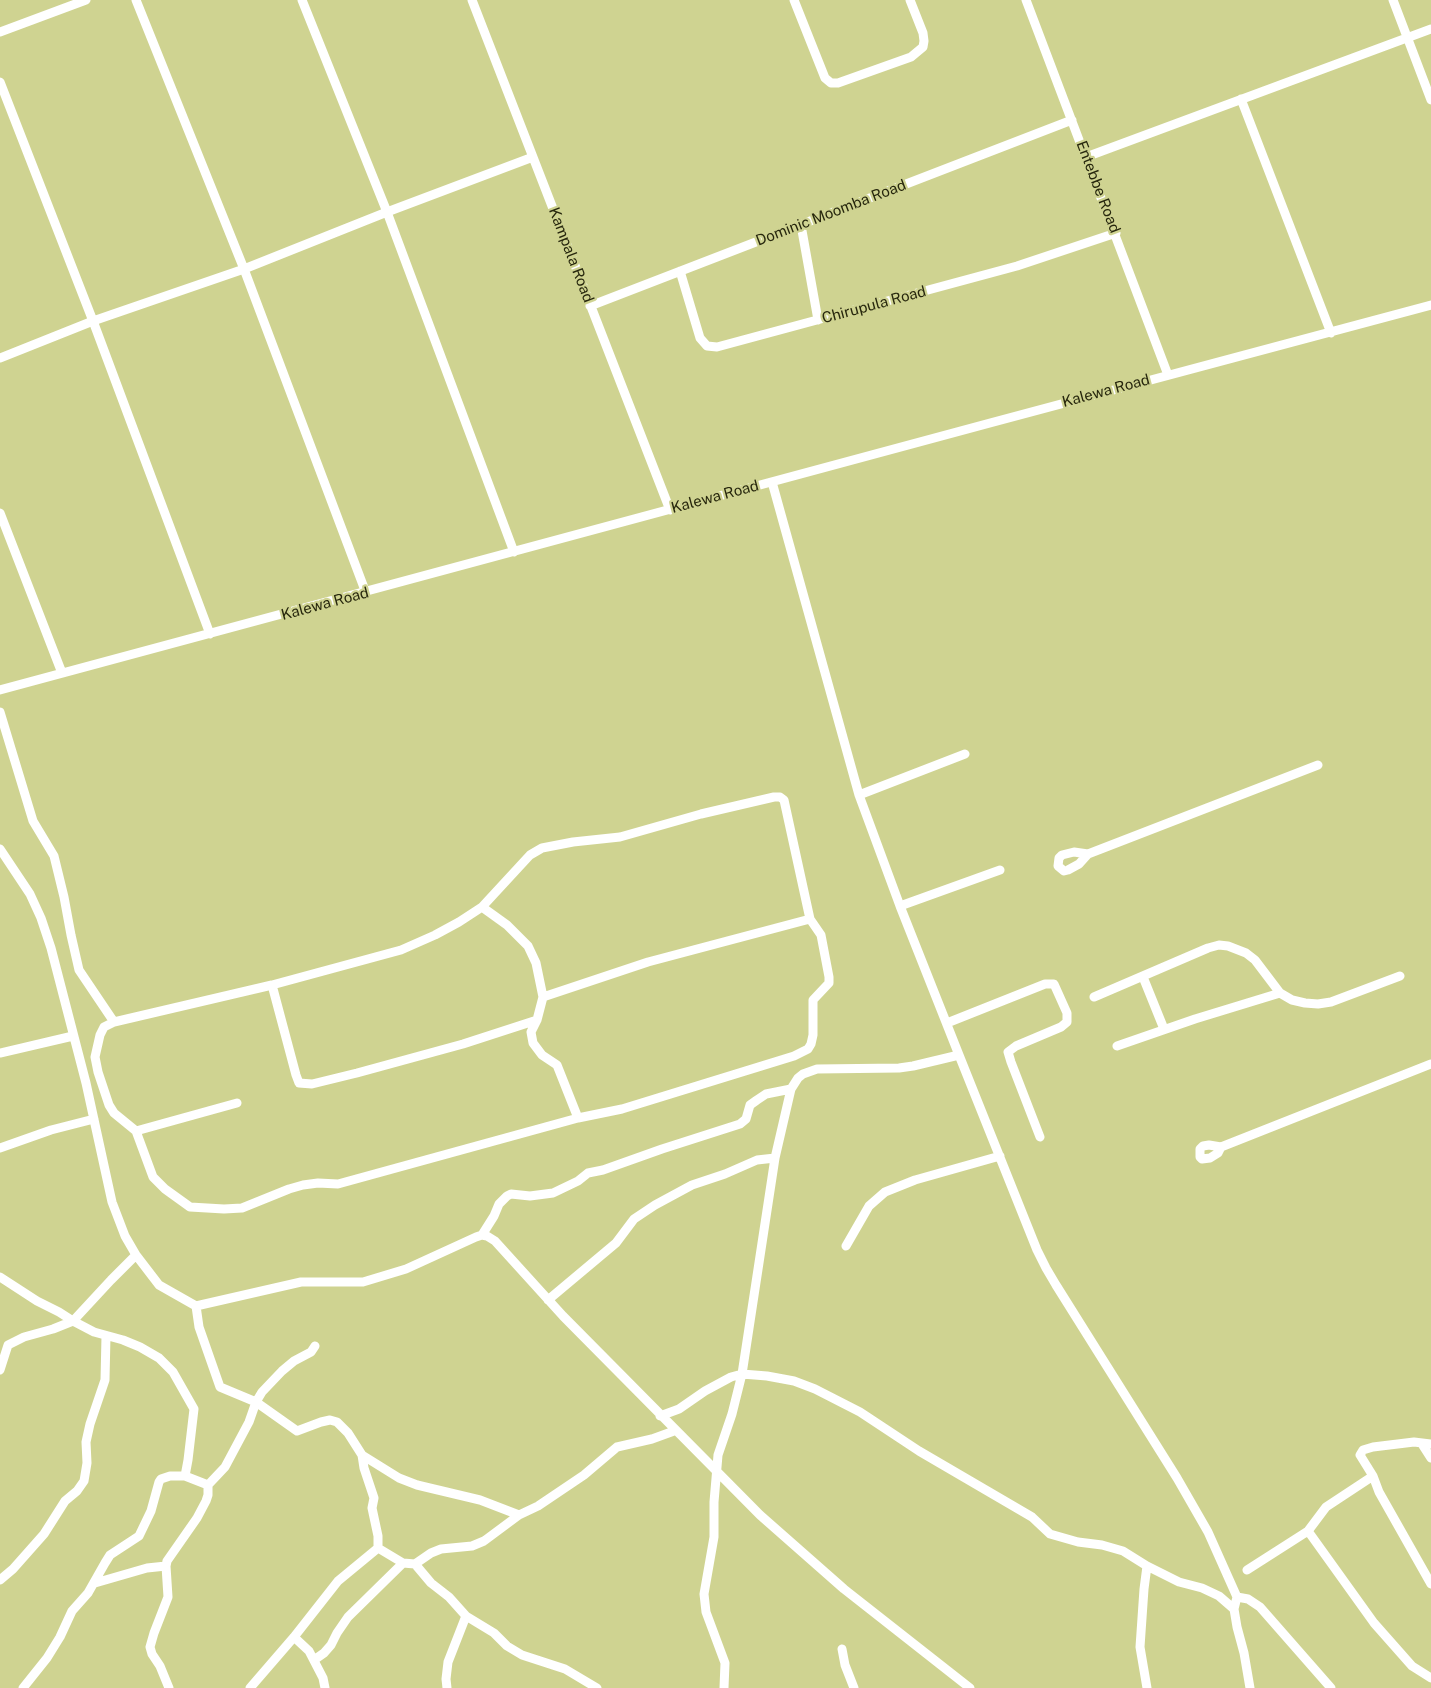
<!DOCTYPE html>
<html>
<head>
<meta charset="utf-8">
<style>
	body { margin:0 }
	canvas { display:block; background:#cfd391 }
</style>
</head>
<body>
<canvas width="1431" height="1688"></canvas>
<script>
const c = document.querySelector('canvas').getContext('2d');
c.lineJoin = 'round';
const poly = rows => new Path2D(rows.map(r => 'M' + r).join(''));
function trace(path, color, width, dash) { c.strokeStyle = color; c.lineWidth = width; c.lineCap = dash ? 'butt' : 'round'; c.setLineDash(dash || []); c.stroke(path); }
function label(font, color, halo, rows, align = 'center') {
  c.font = font + ' "Public Sans",sans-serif'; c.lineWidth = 4.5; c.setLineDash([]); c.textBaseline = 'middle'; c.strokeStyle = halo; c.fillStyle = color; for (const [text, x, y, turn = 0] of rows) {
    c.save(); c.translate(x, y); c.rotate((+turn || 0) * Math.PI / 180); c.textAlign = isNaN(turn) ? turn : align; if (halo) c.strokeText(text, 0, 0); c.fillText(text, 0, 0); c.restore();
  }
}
const street = poly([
	[136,0,244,269,366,593],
	[302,0,387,212,514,552],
	[472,0,670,510],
	[794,0,825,78,831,83,838,83,911,57,923,47,924,41,923,33,910,0],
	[1026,0,1168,375],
	[1393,0,1431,100],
	[0,32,86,0],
	[0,82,93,321,210,634],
	[1241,99,1331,333],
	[1086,157,1431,29],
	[801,225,818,320],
	[680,271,700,338,707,346,717,347,1017,266,1116,233],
	[590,306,1072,120],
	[0,358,93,321,244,269,387,212,533,157],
	[772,482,859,795,900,906,959,1055,1037,1250,1046,1268,1056,1285,1177,1478,1208,1532,1237,1597,1234,1609,1237,1627,1244,1653,1250,1688],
	[0,513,62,673],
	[0,690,990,423,1431,305],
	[0,712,33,821,54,856,64,897,71,935,79,970,114,1022,272,985,401,950,435,935,459,922,482,907,530,855,542,848,573,842,620,837,701,814,774,797,780,797,784,800,810,919,821,935,829,977,829,983,813,1000,813,1035,811,1044,808,1049,794,1056,622,1109,578,1118,557,1065,542,1055,533,1043,531,1032,537,1020,543,997,536,963,528,946,507,925,482,907],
	[859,795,965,754],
	[0,849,30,894,41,918,51,948,86,1083,112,1202,125,1236,136,1255,159,1285,196,1306,301,1282,363,1282,406,1269,476,1237,482,1235,487,1236,495,1241,563,1316,760,1515,844,1589,970,1688],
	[1088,854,1074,852,1062,855,1059,858,1058,866,1064,871,1068,870,1079,864,1088,854,1318,765],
	[900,906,1000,870],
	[1143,977,1164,1029],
	[272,985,296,1075,299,1083,312,1084,357,1073,463,1044,537,1020],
	[543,997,648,962,810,919],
	[1094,997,1208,948,1219,945,1228,946,1246,953,1255,960,1280,993,1292,1000,1305,1003,1318,1004,1331,1002,1400,976],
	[114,1022,104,1027,100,1035,95,1057,98,1072,109,1105,114,1113,136,1131,237,1103],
	[947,1023,1045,984,1054,984,1067,1013,1067,1022,1061,1027,1016,1046,1008,1052,1011,1062,1040,1137],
	[1117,1046,1195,1019,1280,993],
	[0,1053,73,1036],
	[136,1131,153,1177,165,1189,190,1207,224,1209,242,1208,289,1189,303,1185,318,1183,338,1184,578,1118],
	[1221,1147,1218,1153,1210,1158,1202,1159,1200,1157,1200,1149,1203,1146,1209,1145,1221,1147,1431,1064],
	[0,1148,51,1130,94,1119],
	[482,1235,494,1216,499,1204,507,1196,511,1194,530,1196,553,1193,578,1181,588,1173,603,1170,662,1149,740,1124,746,1119,750,1105,757,1100,766,1094,791,1089],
	[846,1246,869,1206,885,1192,915,1180,1000,1156],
	[0,1277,37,1301,59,1312,73,1321,94,1332,123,1340,140,1347,159,1358,173,1372,194,1409,188,1460,185,1476],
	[548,1300,616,1243,634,1219,655,1205,692,1185,725,1174,757,1160,775,1158],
	[315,1346,311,1352,294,1361,282,1371,262,1392,256,1402,297,1431,321,1422,330,1420,337,1422,348,1433,362,1455,364,1468,374,1498,372,1508,378,1536,378,1548,403,1563,415,1564,431,1553,441,1549,472,1546,484,1541,519,1515,538,1506,584,1475,617,1447,652,1439,674,1431],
	[0,1370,8,1345,24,1337,53,1329,73,1321,111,1280,136,1255],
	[660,1416,679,1409,705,1391,731,1377,742,1374,767,1376,794,1381,815,1389,860,1412,919,1451,1032,1517,1050,1534,1078,1542,1102,1545,1123,1551,1147,1566,1179,1582,1202,1588,1219,1596,1234,1609],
	[1422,1444,1431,1458],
	[1431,1444,1414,1442,1373,1447,1363,1450,1360,1455,1373,1476,1379,1492,1431,1584],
	[362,1455,399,1478,417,1485,480,1500,519,1515],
	[1308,1531,1374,1623,1412,1666,1431,1678],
	[415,1564,431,1583,449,1597,466,1616,494,1633,507,1646,522,1655,565,1669,597,1688],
	[1247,1570,1308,1531,1326,1507,1373,1476],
	[0,1580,13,1569,44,1534,65,1501,77,1491,84,1481,87,1463,86,1442,90,1424,105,1380,106,1336],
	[95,1583,147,1568,166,1566],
	[1237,1597,1248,1599,1260,1607,1331,1688],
	[294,1637,309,1651,323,1678,325,1688],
	[842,1649,845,1665,854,1688],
	[314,1660,324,1653,331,1645,337,1633,348,1617,403,1563],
	[23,1688,47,1658,60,1637,72,1611,88,1593,105,1563,110,1555,139,1536,151,1511,159,1482,161,1479,170,1476,185,1476,208,1485],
	[169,1688,160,1666,152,1654,150,1647,154,1633,168,1597,166,1566,167,1561,197,1518,206,1501,208,1495,208,1485,225,1467,249,1422,256,1402,220,1387,199,1327,196,1306],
	[250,1688,294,1637,338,1581,378,1548],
	[447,1688,446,1679,448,1662,466,1616],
	[724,1688,725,1663,706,1612,704,1594,714,1537,714,1502,718,1455,732,1414,742,1374,775,1158,791,1089,798,1078,803,1074,817,1069,899,1068,913,1066,959,1055],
	[1147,1688,1140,1647,1144,1589,1147,1566]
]);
const streetNames = [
	["Entebbe Road",1098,187,69],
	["Dominic Moomba Road",831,213,-21],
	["Kampala Road",571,255,69],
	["Chirupula Road",874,305,-15],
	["Kalewa Road",1106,391,-15],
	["Kalewa Road",715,497,-15],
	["Kalewa Road",325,604,-15]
];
trace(street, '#fff', 9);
label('15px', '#27270d', '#cfd391', streetNames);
</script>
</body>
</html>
